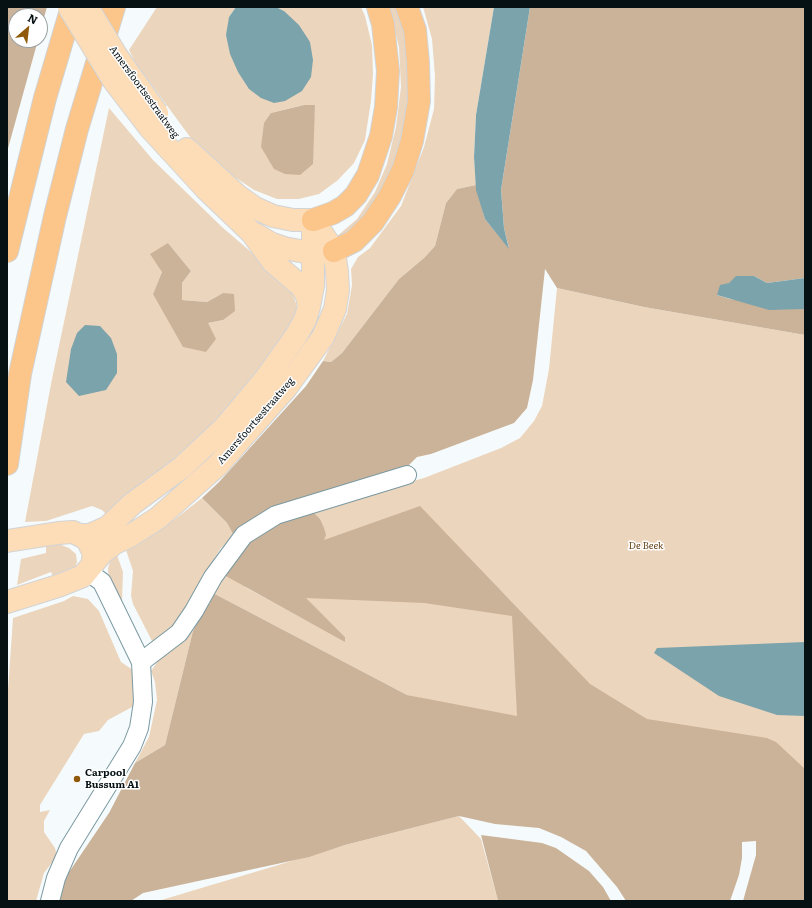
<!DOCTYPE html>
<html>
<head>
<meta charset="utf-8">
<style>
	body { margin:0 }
	#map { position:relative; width:812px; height:908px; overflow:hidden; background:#f5fbfd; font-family:Literata,serif }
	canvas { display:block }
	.frame { position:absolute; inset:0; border:8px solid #061114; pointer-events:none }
	.north { position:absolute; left:8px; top:8px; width:40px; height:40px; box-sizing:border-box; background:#fff; border:1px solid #9ba0a1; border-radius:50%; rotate:28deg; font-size:11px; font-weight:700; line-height:16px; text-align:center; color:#061114 }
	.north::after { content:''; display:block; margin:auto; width:14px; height:18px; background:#8f5a0c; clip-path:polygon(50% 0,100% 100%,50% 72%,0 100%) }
</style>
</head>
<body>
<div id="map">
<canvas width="812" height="908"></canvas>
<div class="frame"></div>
<div class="north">N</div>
</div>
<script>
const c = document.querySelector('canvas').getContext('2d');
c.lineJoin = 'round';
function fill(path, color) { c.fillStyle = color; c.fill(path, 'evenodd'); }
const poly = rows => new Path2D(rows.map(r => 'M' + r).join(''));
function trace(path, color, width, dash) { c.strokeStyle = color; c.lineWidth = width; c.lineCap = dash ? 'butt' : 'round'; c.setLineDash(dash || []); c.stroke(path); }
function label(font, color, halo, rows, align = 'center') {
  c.font = font + ' Literata,serif'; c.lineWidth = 3; c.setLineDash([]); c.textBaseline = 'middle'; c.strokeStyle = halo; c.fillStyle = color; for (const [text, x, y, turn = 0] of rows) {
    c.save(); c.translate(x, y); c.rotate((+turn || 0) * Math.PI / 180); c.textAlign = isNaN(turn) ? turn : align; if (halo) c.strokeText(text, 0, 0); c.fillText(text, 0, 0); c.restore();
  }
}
const green = poly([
	[157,7,236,7,229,17,284,11,276,7,361,7,365,16,372,45,373,74,371,101,365,140,354,163,338,180,319,194,299,199,277,199,254,190,224,170,193,141,135,62,129,50],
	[304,105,315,105,313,131,271,113],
	[389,7,403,7,413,54,409,130,377,206,347,237,335,238,357,219,375,192,387,164,396,127,401,87,399,47],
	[423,7,494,7,476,115,474,157,476,185,457,189,446,203,435,246,424,258,399,279,342,353,331,362,323,361,347,314,352,285,351,269,358,257,370,248,401,206,424,147,434,109,435,76,432,39],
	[109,108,153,160,222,227,285,281,293,294,298,310,288,333,224,417,110,518,102,510,92,506,46,521,25,522,52,379],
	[168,243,191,271,182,283,182,300,207,302,223,293,223,320,208,323,153,294,162,272],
	[557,288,644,307,805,335,805,785,407,695,213,593,224,575,278,524,335,503,424,478,501,448,520,438,534,421,542,406,549,369],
	[245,587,321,598,305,598,345,637,345,641],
	[202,498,227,523,234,536,221,548,204,575,172,630,158,640,152,641,133,604,131,596,133,571,125,547,175,519],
	[46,544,59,544,69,548,76,554,77,562,75,569,55,581,51,572,17,585,21,559,46,553],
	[116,552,123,572,122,602,109,580,108,568,111,559],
	[73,596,88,599,99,611,121,662,133,670,134,706,108,720,99,731,84,734,40,805,40,812,50,810,44,821,44,832,55,848,57,856,44,873,36,901,7,901,7,705,13,618,64,601],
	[193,631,165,745,135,763,149,737,157,700,155,682,151,671,160,658],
	[459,816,481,839,498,901,158,901,345,845]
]);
const forest = poly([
	[7,7,47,7,40,32,40,16,16,16,16,40,38,40,7,152],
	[530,7,805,7,805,278,767,283,754,276,729,283,717,295,730,299,803,308,805,309,805,335,644,307,557,288,545,269,533,380,527,408,514,423,431,454,417,457,401,473,234,536,227,523,202,498,219,482,306,386,323,361,331,362,342,353,399,279,424,258,435,246,446,203,457,189,476,185,485,219,509,248,504,228,501,190],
	[304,105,315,105,313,164,300,175,285,174,274,169,261,147,264,123,271,113],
	[168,243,191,271,182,283,182,300,207,302,223,293,234,294,235,311,223,320,208,323,216,339,206,352,183,347,153,294,162,272,150,254],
	[420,506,590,684,647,719,767,738,776,742,805,769,805,901,743,901,756,855,756,841,742,842,742,858,739,875,730,901,626,901,617,887,586,851,561,837,539,828,495,824,459,816,345,845,309,857,143,893,131,901,56,901,63,881,109,813,135,763,165,745,193,631,213,593,407,695,517,716,512,616,424,603,306,598,345,637,345,642,224,575,245,546,267,526,311,510,320,519,324,528,326,535,324,540],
	[481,835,542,843,556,848,589,871,603,887,611,901,498,901]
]);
const water = poly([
	[236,7,276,7,284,11,299,25,310,42,313,60,311,77,302,91,285,101,274,103,261,98,249,89,238,72,230,54,226,35,229,17],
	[494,7,530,7,501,190,504,228,509,249,485,219,476,190,474,157,476,115],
	[736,276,754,276,767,283,805,278,805,309,769,310,717,295,720,285,729,283],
	[85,325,100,326,111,338,117,354,117,373,106,390,79,396,66,382,71,349,77,333],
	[805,642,805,716,777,715,719,696,654,653,657,648]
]);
const street = poly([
	[141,662,179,633,194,611,213,577,244,535,276,515,407,475],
	[50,901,56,878,69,848,132,746,139,728,143,702,141,662,102,582,88,572]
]);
const primary = poly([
	[150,128,206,189,252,233,273,262,302,287,307,296,309,307],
	[187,149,238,196,255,208,273,216,293,220,313,220],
	[255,234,272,244,284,248,305,252,327,252],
	[80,535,90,535,108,527,132,504,181,468,224,428,266,378,296,336,305,320,309,307,313,286,313,220],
	[7,541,58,533,73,532,87,539,94,554,92,565,83,576,58,586,7,602],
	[92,565,103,552,115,543,130,536,158,518,218,465,286,388,323,337,335,309,338,290,337,272,334,251,313,220]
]);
const highway = poly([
	[313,220,333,213,345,206,356,195,368,175,381,136,386,107,388,71,383,24,378,7],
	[7,251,45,98,72,7],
	[334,251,354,241,373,222,390,196,403,170,412,141,419,101,418,62,415,30,407,7],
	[7,464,20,374,55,216,77,129,114,7]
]);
const primaryBridge = poly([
	[69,7,114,81,150,128],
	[87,7,116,55,157,113]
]);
const markers = [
	[77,779,4,"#8f5a0c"]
];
const streetNames = [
	["Amersfoortsestraatweg",144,92,54],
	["Amersfoortsestraatweg",256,421,-49]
];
const parkNames = [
	["De Beek",646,546]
];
const poiNames = [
	["Carpool",85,773],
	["Bussum A1",85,785]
];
fill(green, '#ecd5bd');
fill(forest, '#cbb399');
fill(water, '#7ba3ac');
trace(street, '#7b99a1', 20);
trace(primary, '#d2d4d5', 24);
trace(highway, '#d2d4d5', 24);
trace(street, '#fff', 18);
trace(primary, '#fddcb8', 22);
trace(highway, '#fcc589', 22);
trace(primaryBridge, '#d2d4d5', 24, []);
trace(primaryBridge, '#fddcb8', 22);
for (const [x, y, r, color] of markers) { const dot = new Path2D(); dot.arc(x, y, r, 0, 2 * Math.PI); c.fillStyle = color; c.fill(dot); trace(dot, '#fff', 1.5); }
label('10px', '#061114', '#fff', streetNames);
label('italic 10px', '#623f13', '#fff', parkNames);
label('bold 10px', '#061114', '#fff', poiNames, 'left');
</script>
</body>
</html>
